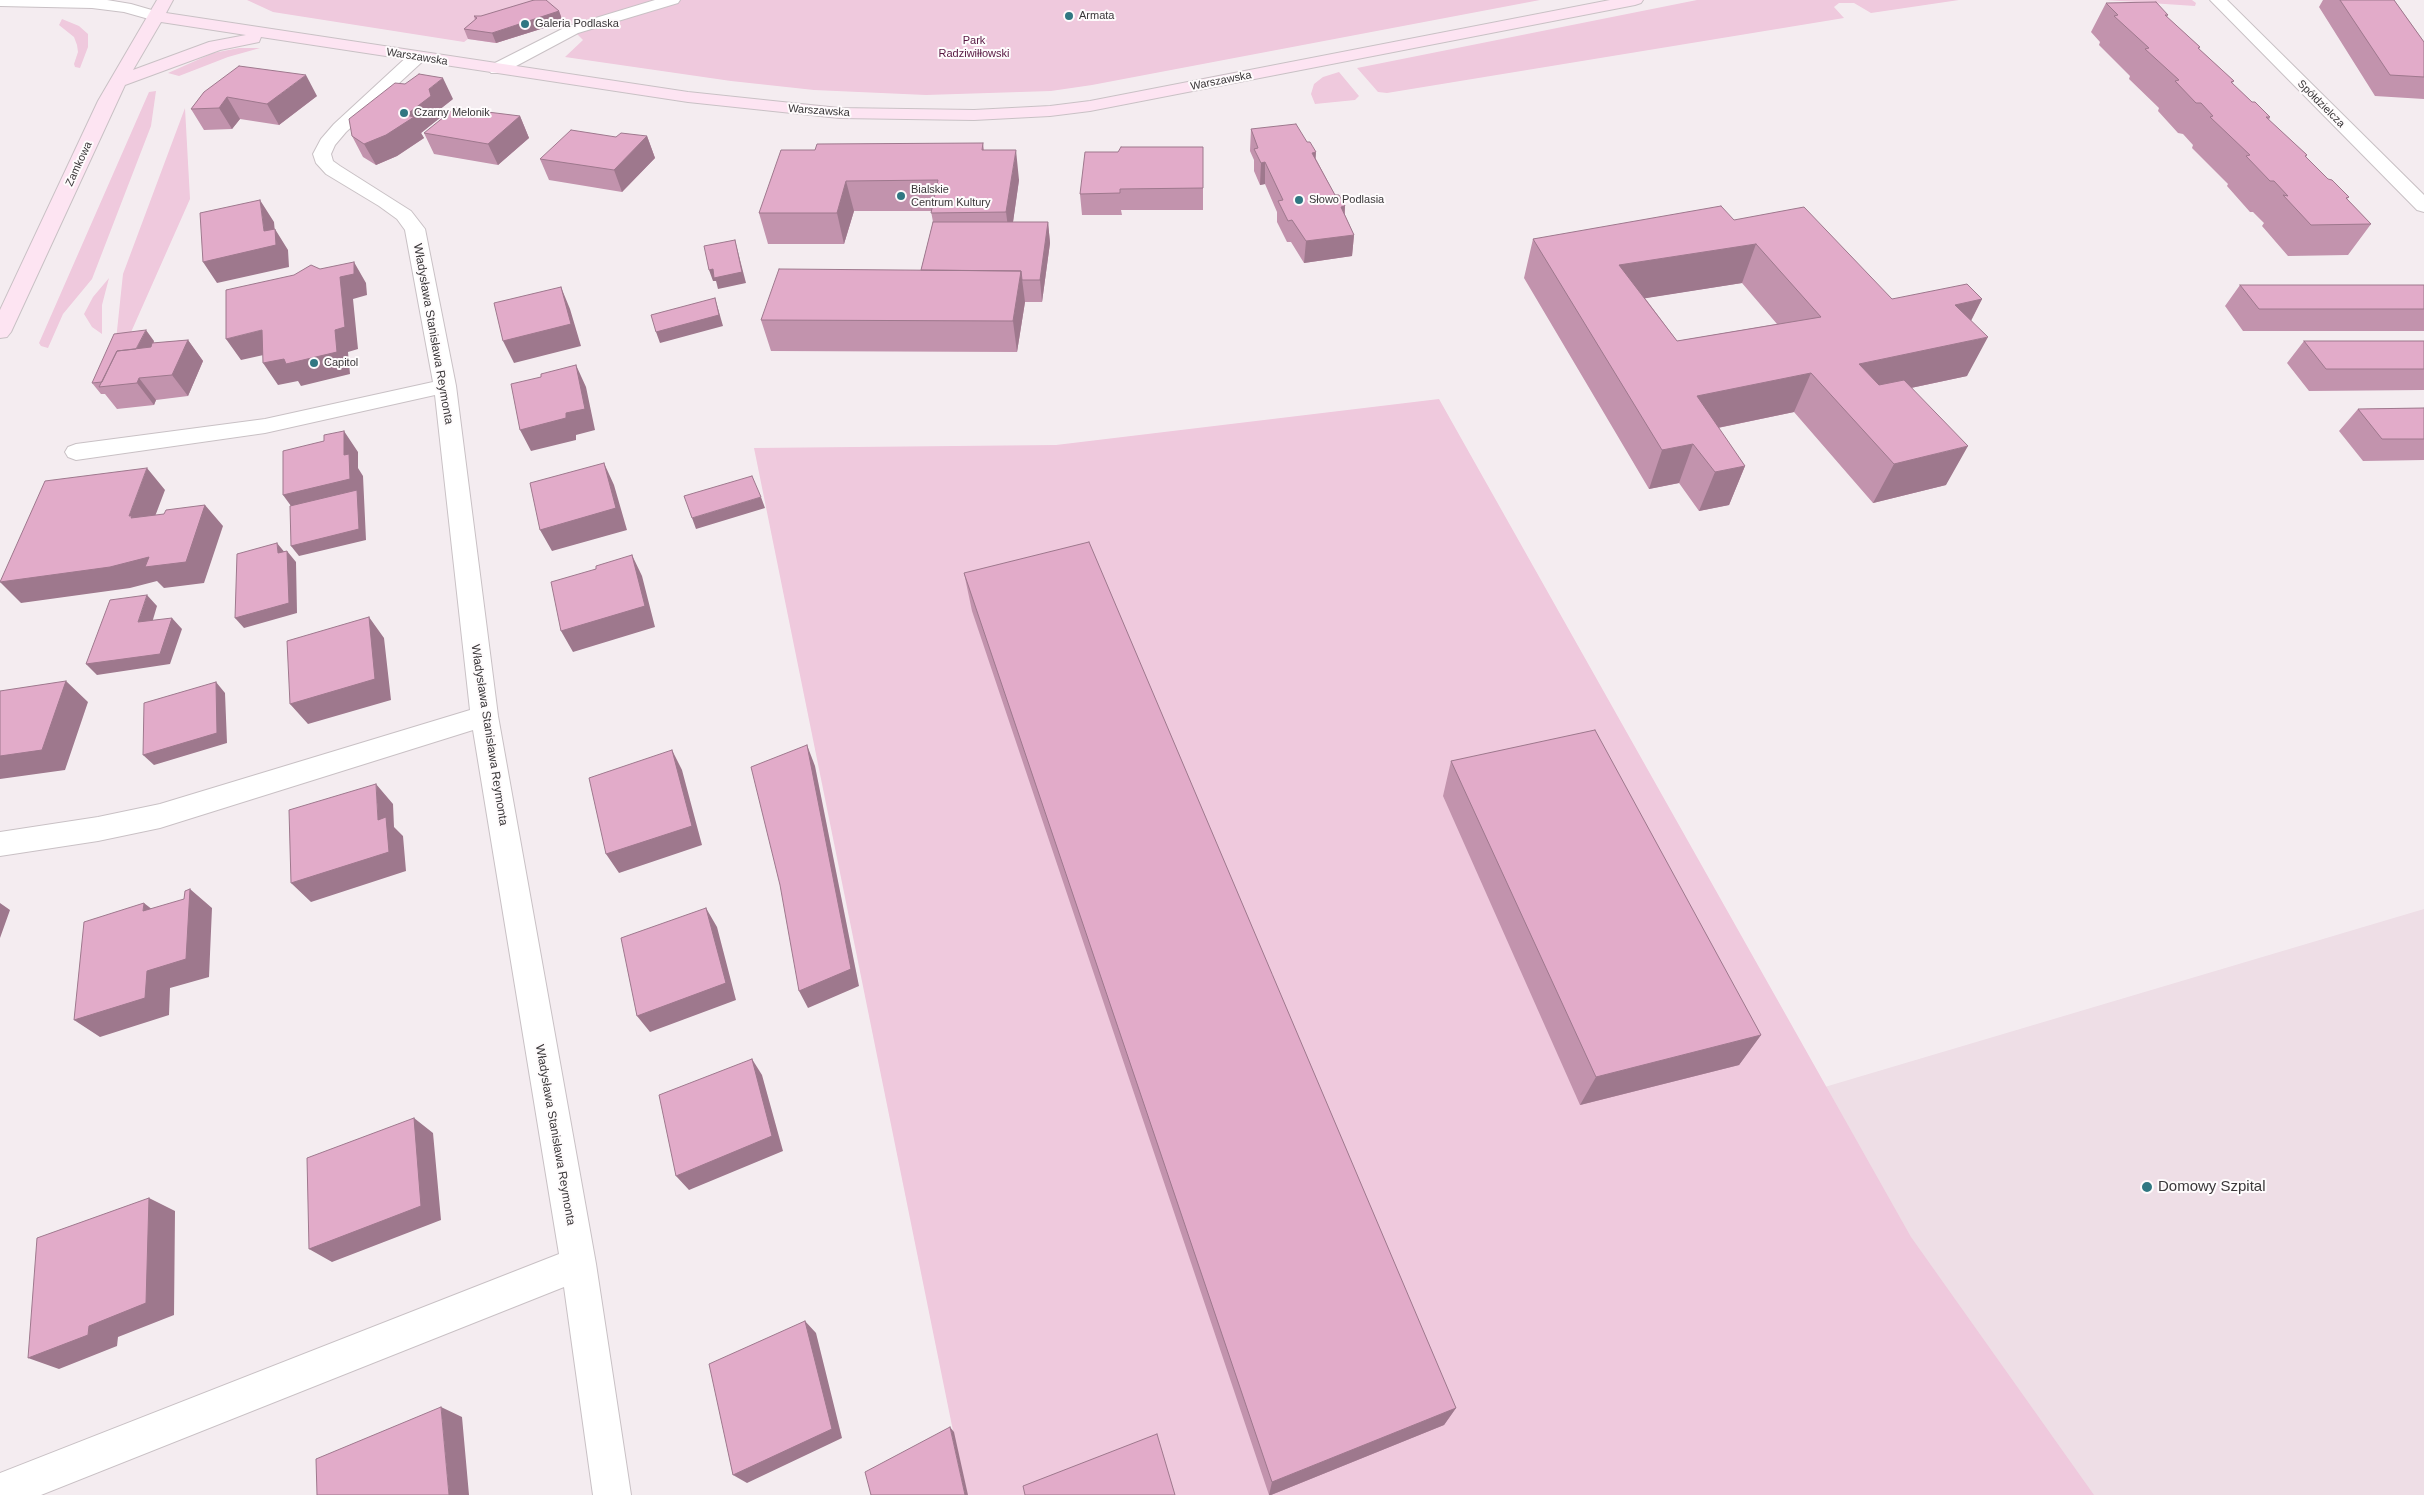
<!DOCTYPE html>
<html>
<head>
<meta charset="utf-8">
<style>
	body { margin:0 }
	canvas { display:block; background:#f4ecf0 }
</style>
</head>
<body>
<canvas width="2424" height="1495"></canvas>
<script>
const c = document.querySelector('canvas').getContext('2d');
c.lineJoin = 'round';
function fill(path, color) { c.fillStyle = color; c.fill(path, 'evenodd'); }
const poly = rows => new Path2D(rows.map(r => 'M' + r).join(''));
function trace(path, color, width, dash) { c.strokeStyle = color; c.lineWidth = width; c.lineCap = dash ? 'butt' : 'round'; c.setLineDash(dash || []); c.stroke(path); }
function label(font, color, halo, rows, align = 'center') {
  c.font = font + ' Arial,sans-serif'; c.lineWidth = 4; c.setLineDash([]); c.textBaseline = 'middle'; c.strokeStyle = halo; c.fillStyle = color; for (const [text, x, y, turn = 0] of rows) {
    c.save(); c.translate(x, y); c.rotate((+turn || 0) * Math.PI / 180); c.textAlign = isNaN(turn) ? turn : align; if (halo) c.strokeText(text, 0, 0); c.fillText(text, 0, 0); c.restore();
  }
}
const built = poly([
	[2424,909,2424,1495,2077,1495,1923,1284,1818,1089]
]);
const green = poly([
	[247,0,1540,0,1092,85,1051,91,926,95,814,90,731,81,565,57,583,40,564,21,496,43,468,39,464,42,273,12],
	[1697,0,1959,0,1871,13,1854,3,1839,3,1834,7,1844,18,1387,93,1378,92,1357,68],
	[2105,0,2192,0,2196,3,2195,6],
	[62,19,79,26,88,34,88,47,80,68,75,67,74,64,78,52,77,45,74,37,59,25],
	[239,48,260,48,228,57,179,76,168,73,213,53],
	[1339,72,1359,96,1355,100,1315,104,1311,94,1314,84,1323,77],
	[156,91,151,126,92,279,63,314,48,348,41,346,39,343,149,92],
	[185,108,190,199,128,339,116,340,123,274],
	[109,278,102,305,102,334,92,327,84,314,93,297],
	[1439,399,1911,1237,2094,1495,966,1495,754,448,1056,445]
]);
const lane = poly([
	[655,0,680,0,678,3,578,33,503,73,491,73,488,69,491,65,566,27,655,0]
]);
const street = poly([
	[0,0,107,0,131,4,162,13,164,16,162,19,156,21,124,12,92,8,0,6,0,0],
	[2210,0,2227,0,2424,195,2424,212,2417,210,2210,0],
	[417,52,423,53,425,57,423,61,346,132,335,145,331,154,333,161,340,166,411,211,425,229,456,386,498,716,596,1264,631,1495,593,1495,564,1287,41,1495,0,1495,0,1473,559,1254,473,730,160,828,98,841,0,856,0,832,98,817,160,804,470,710,435,395,265,433,76,460,68,457,65,452,68,447,76,444,265,419,433,382,405,230,397,219,379,206,326,174,316,163,313,154,321,139,334,124,411,53,417,52]
]);
const secondary = poly([
	[157,0,173,0,166,13,688,92,839,108,974,110,1050,106,1090,101,1610,0,1643,0,1641,3,1635,5,1090,111,1050,116,974,120,839,118,688,102,261,37,259,42,220,50,125,85,11,332,7,337,0,338,0,310,98,101,157,0],
	[161,22,246,35,209,42,133,70,161,22]
]);
const wall = poly([
	[2323,0,2394,0,2424,42,2424,99,2375,96,2319,7],
	[2106,3,2168,15,2167,17,2200,47,2199,49,2234,81,2232,83,2252,102,2270,117,2269,120,2307,155,2306,157,2328,179,2349,197,2347,199,2371,224,2348,255,2288,256,2262,226,2264,223,2253,212,2250,212,2227,186,2228,184,2192,148,2193,145,2183,134,2178,133,2158,111,2159,108,2129,79,2130,76,2099,45,2100,42,2091,32],
	[559,11,563,22,496,43,468,39,464,29,475,20,474,16,481,16],
	[204,92,317,96,279,125,240,119,232,129,204,130,191,109],
	[453,99,439,110,441,117,421,133,424,138,397,156,376,165,363,157,352,136],
	[520,116,529,138,498,165,434,154,424,133],
	[1251,129,1316,159,1335,195,1345,206,1345,215,1354,235,1352,256,1304,263,1291,242,1287,242,1277,222,1277,212,1265,184,1260,185,1254,171,1254,160,1250,151],
	[647,136,655,158,622,192,549,180,540,159,616,137],
	[983,143,984,150,1019,180,1013,222,1048,222,1050,243,1042,302,1025,302,1017,352,771,351,761,320,921,270,933,222,931,211,854,211,844,244,768,244,759,213,815,150],
	[1203,147,1203,210,1121,210,1122,215,1082,215,1080,194,1118,152],
	[1734,220,1892,299,1982,299,1971,321,1967,376,1911,388,1946,485,1873,503,1794,412,1718,428,1745,466,1729,505,1699,511,1679,483,1649,489,1524,278,1533,239],
	[1742,283,1777,324,1677,341,1645,298],
	[2240,285,2424,285,2424,331,2243,331,2225,306],
	[188,340,203,361,188,396,156,400,154,405,117,409,105,394,101,394,92,383,154,341,154,343],
	[2304,341,2424,341,2424,390,2309,391,2287,363],
	[2424,408,2424,460,2363,461,2339,431,2358,409],
	[964,573,1456,1408,1444,1425,1271,1495,1269,1495,972,611],
	[1451,761,1761,1035,1739,1065,1580,1105,1443,796]
]);
const shadedWall = poly([
	[559,11,563,22,496,43,492,33],
	[306,75,317,96,279,125,267,104],
	[443,78,453,99,439,110,441,117,421,133,424,138,397,156,376,165,364,144,406,115,429,89],
	[227,97,240,119,232,129,219,108],
	[520,116,529,138,498,165,488,144],
	[647,136,655,158,622,192,614,170],
	[1016,150,1019,180,1010,243,1006,212],
	[1316,152,1315,173,1312,153],
	[1265,162,1265,184,1260,185,1261,163],
	[846,181,854,211,844,244,837,213],
	[260,200,274,222,275,233,275,229,288,250,289,267,217,283,203,262,264,231],
	[1345,206,1343,228,1341,207],
	[1048,222,1050,243,1042,302,1040,280],
	[1354,235,1352,256,1304,263,1306,241],
	[735,240,738,252,746,283,718,289,716,281,713,281,709,270],
	[1756,244,1742,283,1609,304,1619,265],
	[354,262,366,283,367,295,353,299,358,349,348,352,350,374,301,386,298,381,278,385,263,363,335,330,340,277],
	[1021,271,1025,302,1017,352,1013,321],
	[561,287,570,309,581,346,514,363,503,341],
	[715,298,723,326,660,343,656,332],
	[1982,299,1962,338,1955,305],
	[146,330,154,341,140,368,132,357],
	[262,330,277,352,241,360,226,339],
	[1988,337,1967,376,1840,403,1859,364],
	[188,340,203,361,188,396,172,375],
	[576,365,586,387,595,430,576,435,576,440,531,451,520,430,566,413],
	[1811,373,1794,412,1683,435,1697,396],
	[139,378,156,400,154,405,137,383],
	[344,431,358,452,358,468,363,476,366,540,299,556,291,546,299,517,283,495,344,455],
	[1693,444,1679,483,1649,489,1662,450],
	[1968,446,1946,485,1873,503,1894,464],
	[604,463,614,485,627,530,552,551,540,530],
	[1745,466,1729,505,1699,511,1715,472],
	[147,468,165,490,148,535,129,516],
	[761,497,765,508,696,529,692,518],
	[205,505,223,526,204,583,164,588,157,581,130,588,21,603,0,582],
	[277,543,286,554,278,553],
	[287,551,296,562,297,613,244,628,235,618],
	[632,555,642,576,655,627,573,652,561,631],
	[147,595,157,606,149,633,138,622],
	[369,617,384,638,391,700,308,724,290,704],
	[172,618,182,629,170,664,97,675,86,664],
	[66,681,88,702,65,770,0,779,0,756],
	[216,682,225,693,227,743,154,765,143,755],
	[807,745,815,766,859,986,808,1008,799,991],
	[672,750,682,770,702,845,619,873,606,854],
	[376,784,393,804,394,827,403,836,406,871,311,902,291,883,378,820],
	[190,889,212,908,209,977,170,988,169,1015,100,1037,74,1020,147,971],
	[0,903,10,910,0,938],
	[144,903,167,921,143,911],
	[706,908,717,927,736,1000,650,1032,637,1016],
	[1761,1035,1739,1065,1580,1105,1596,1077],
	[752,1059,762,1075,783,1151,689,1190,676,1176],
	[414,1118,433,1133,441,1220,332,1262,309,1249],
	[149,1198,175,1211,174,1315,118,1337,117,1346,59,1369,28,1358],
	[805,1321,816,1333,842,1438,747,1483,733,1475],
	[441,1407,462,1417,469,1495,449,1495],
	[1456,1408,1444,1425,1271,1495,1269,1495,1272,1482],
	[950,1427,954,1432,968,1495,965,1495]
]);
const building = poly([
	[534,0,546,0,559,11,492,33,464,29,477,18,474,16,481,16,534,0],
	[2340,0,2394,0,2424,42,2424,77,2390,75,2340,0],
	[2156,2,2168,15,2165,15,2200,47,2198,48,2234,81,2231,82,2252,102,2255,102,2270,117,2266,117,2307,155,2305,156,2328,179,2332,180,2349,197,2346,198,2371,224,2311,225,2283,195,2288,196,2274,181,2270,181,2246,156,2250,155,2210,117,2213,116,2201,103,2196,103,2175,81,2179,80,2145,49,2149,48,2114,16,2118,15,2106,3,2156,2],
	[239,66,306,75,267,104,227,97,219,108,191,109,204,92,239,66],
	[419,74,443,78,429,89,431,96,406,115,414,117,386,135,364,144,352,136,349,119,395,83,405,84,419,74],
	[455,108,520,116,488,144,424,133,455,108],
	[1296,124,1307,142,1310,142,1316,152,1312,153,1335,195,1339,195,1345,206,1341,207,1354,235,1306,241,1292,220,1288,221,1278,201,1283,200,1265,162,1261,163,1254,149,1258,148,1251,129,1296,124],
	[571,130,616,137,621,133,647,136,614,170,540,159,571,130],
	[983,143,982,150,1016,150,1006,212,931,213,938,180,846,181,837,213,759,213,781,150,815,150,817,144,983,143],
	[1121,147,1203,147,1203,188,1120,189,1120,193,1080,194,1085,152,1118,152,1121,147],
	[260,200,264,231,275,229,276,245,203,262,200,213,260,200],
	[1721,206,1734,220,1804,207,1892,299,1967,284,1982,299,1955,305,1988,337,1859,364,1879,385,1904,380,1968,446,1894,464,1811,373,1697,396,1745,466,1715,472,1693,444,1662,450,1533,239,1721,206],
	[1756,244,1821,317,1677,341,1619,265,1756,244],
	[933,222,1048,222,1040,280,1022,280,1021,271,921,270,933,222],
	[735,240,742,272,714,278,713,269,709,270,704,246,735,240],
	[354,262,354,274,340,277,345,327,335,330,337,352,286,364,284,359,263,363,262,330,226,339,226,290,294,275,311,265,320,269,354,262],
	[779,269,1021,271,1013,321,761,320,779,269],
	[2240,285,2424,285,2424,309,2259,309,2240,285],
	[561,287,571,324,503,341,494,303,561,287],
	[715,298,719,315,656,332,651,315,715,298],
	[146,330,136,349,117,351,102,382,92,383,114,334,146,330],
	[188,340,172,375,139,378,137,383,99,387,117,351,151,347,152,343,188,340],
	[2304,341,2424,341,2424,369,2326,369,2304,341],
	[576,365,585,409,566,413,566,418,520,430,511,384,541,377,541,374,576,365],
	[2424,408,2424,439,2382,439,2358,409,2424,408],
	[344,431,344,455,349,454,350,479,283,495,283,451,324,441,324,435,344,431],
	[604,463,616,508,540,530,530,483,604,463],
	[147,468,129,516,132,516,131,518,164,514,166,510,205,505,186,562,145,567,149,557,110,567,0,582,45,481,147,468],
	[752,476,761,497,692,518,684,496,752,476],
	[357,490,359,529,291,546,290,506,357,490],
	[1089,542,1456,1408,1272,1482,964,573,1089,542],
	[277,543,278,553,287,551,289,603,235,618,237,554,277,543],
	[632,555,645,606,561,631,551,582,596,569,596,566,632,555],
	[147,595,138,622,172,618,160,654,86,664,110,600,147,595],
	[369,617,375,679,290,704,287,641,369,617],
	[66,681,42,750,0,756,0,691,66,681],
	[216,682,217,733,143,755,144,703,216,682],
	[1595,730,1761,1035,1596,1077,1451,761,1595,730],
	[807,745,851,969,799,991,780,885,751,767,807,745],
	[672,750,692,826,606,854,589,778,672,750],
	[376,784,378,820,386,817,389,852,291,883,289,810,376,784],
	[190,889,186,959,147,971,145,998,74,1020,84,922,144,903,143,911,184,899,185,891,190,889],
	[706,908,726,983,637,1016,621,938,706,908],
	[752,1059,772,1136,676,1176,659,1095,752,1059],
	[414,1118,421,1206,309,1249,307,1158,414,1118],
	[149,1198,146,1303,89,1326,88,1335,28,1358,37,1238,149,1198],
	[805,1321,832,1429,733,1475,709,1364,805,1321],
	[441,1407,449,1495,317,1495,316,1459,441,1407],
	[950,1427,965,1495,871,1495,865,1472,950,1427],
	[1157,1434,1175,1495,1025,1495,1023,1486,1157,1434]
]);
const markers = [
	[1069,16,5,"#307782"],
	[525,24,5,"#307782"],
	[404,113,5,"#307782"],
	[901,196,5,"#307782"],
	[1299,200,5,"#307782"],
	[314,363,5,"#307782"],
	[2147,1187,6,"#307782"]
];
const farPoinames = [
	["Armata",1079,16],
	["Galeria Podlaska",535,24],
	["Czarny Melonik",414,113],
	["Bialskie",911,190],
	["Centrum Kultury",911,203],
	["Słowo Podlasia",1309,200],
	["Capitol",324,363]
];
const farParknames = [
	["Park",974,41],
	["Radziwiłłowski",974,54]
];
const farStreetnames = [
	["Warszawska",417,57,9],
	["Warszawska",1221,81,-11],
	["Spółdzielcza",2321,104,45],
	["Warszawska",819,111,4],
	["Zamkowa",79,164,-65]
];
const streetNames = [
	["Władysława Stanisława Reymonta",433,334,80],
	["Władysława Stanisława Reymonta",489,735,81],
	["Władysława Stanisława Reymonta",555,1135,80]
];
const nearPoinames = [
	["Domowy Szpital",2158,1187]
];
fill(built, '#eedee6');
fill(green, '#efc9dd');
trace(lane, '#c9c1c5', 2);
trace(street, '#c9c1c5', 2);
trace(secondary, '#c9c1c5', 2);
fill(lane, '#fff');
fill(street, '#fff');
fill(secondary, '#fde4f2');
fill(wall, '#c293ad');
fill(shadedWall, '#9e788d');
fill(building, '#e2abc9');
trace(building, '#9e788d', 1);
for (const [x, y, r, color] of markers) { const dot = new Path2D(); dot.arc(x, y, r, 0, 2 * Math.PI); c.fillStyle = color; c.fill(dot); trace(dot, '#fefbfc', 2); }
label('11px', '#3a3739', '#fefbfc', farPoinames, 'left');
label('11px', '#561640', '#fefbfc', farParknames);
label('11px', '#3a3739', '#fefbfc', farStreetnames);
label('12px', '#3a3739', '#fefbfc', streetNames);
label('15px', '#3a3739', '#fefbfc', nearPoinames, 'left');
</script>
</body>
</html>
